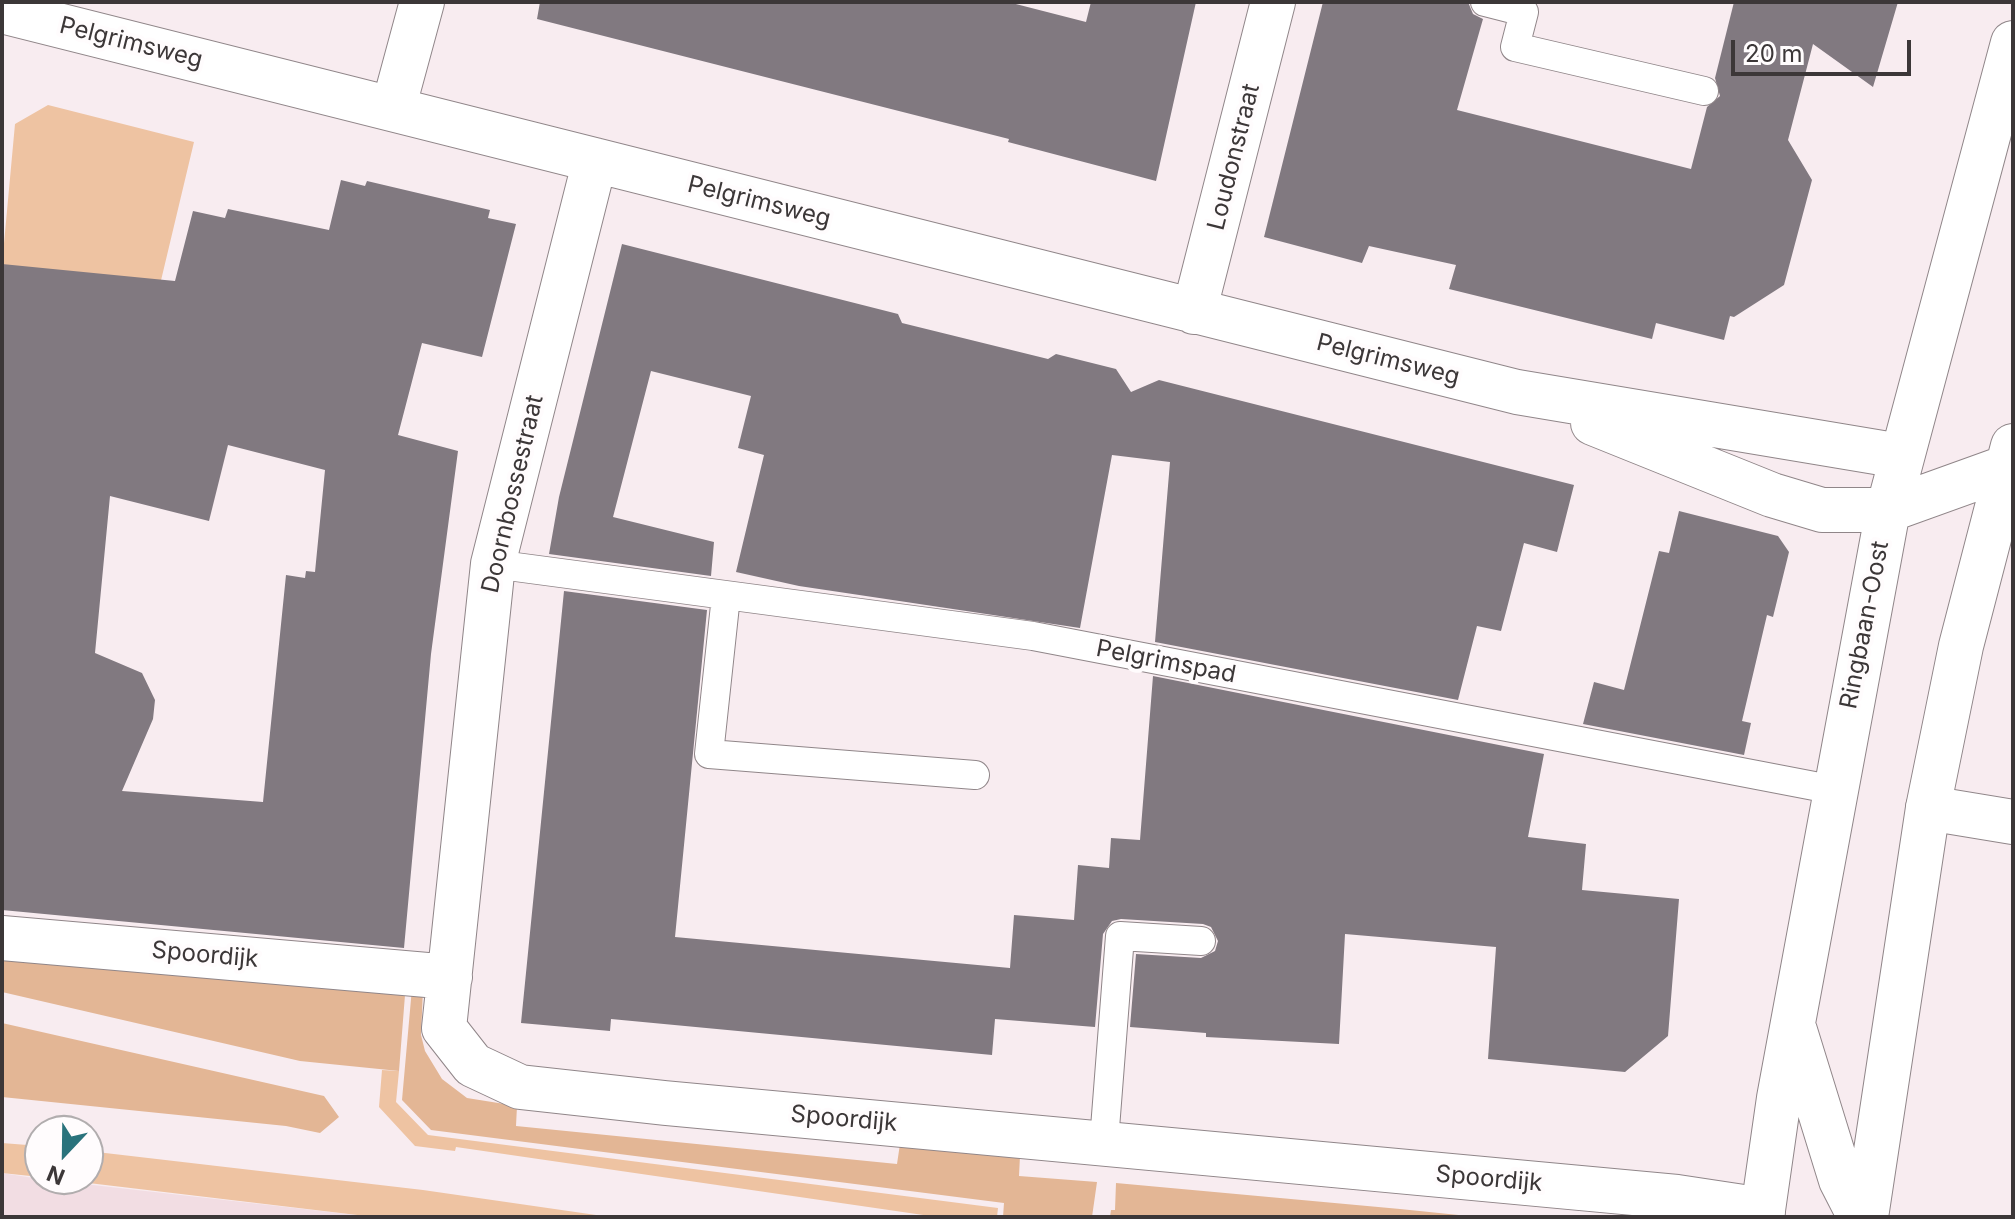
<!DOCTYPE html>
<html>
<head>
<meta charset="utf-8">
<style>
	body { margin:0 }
	#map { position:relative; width:2015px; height:1219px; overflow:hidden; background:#f8ecf0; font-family:Inter,sans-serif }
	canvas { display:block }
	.frame { position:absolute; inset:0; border:4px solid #3c3738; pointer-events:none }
	.north { position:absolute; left:24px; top:1115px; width:80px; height:80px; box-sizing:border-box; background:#fffcfd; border:2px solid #b1adae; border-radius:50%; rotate:202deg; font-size:22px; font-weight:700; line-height:32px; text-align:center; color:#3c3738 }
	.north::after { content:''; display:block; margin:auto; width:28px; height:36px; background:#2a737c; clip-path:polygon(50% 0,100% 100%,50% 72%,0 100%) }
	.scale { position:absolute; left:1731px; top:40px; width:180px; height:36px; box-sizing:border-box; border:4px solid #3c3738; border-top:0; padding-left:10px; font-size:24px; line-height:28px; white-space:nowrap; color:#3c3738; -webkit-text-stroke:6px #fffcfd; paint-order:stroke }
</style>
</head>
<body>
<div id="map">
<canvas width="2015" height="1219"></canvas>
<div class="frame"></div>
<div class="north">N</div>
<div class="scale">20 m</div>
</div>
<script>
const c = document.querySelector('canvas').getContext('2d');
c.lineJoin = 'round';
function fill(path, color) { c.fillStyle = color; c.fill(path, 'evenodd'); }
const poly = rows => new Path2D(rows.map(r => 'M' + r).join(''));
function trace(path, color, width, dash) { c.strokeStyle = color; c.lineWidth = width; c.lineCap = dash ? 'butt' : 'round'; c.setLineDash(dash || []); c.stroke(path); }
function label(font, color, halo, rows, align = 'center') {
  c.font = font + ' Inter,sans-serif'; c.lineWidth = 8; c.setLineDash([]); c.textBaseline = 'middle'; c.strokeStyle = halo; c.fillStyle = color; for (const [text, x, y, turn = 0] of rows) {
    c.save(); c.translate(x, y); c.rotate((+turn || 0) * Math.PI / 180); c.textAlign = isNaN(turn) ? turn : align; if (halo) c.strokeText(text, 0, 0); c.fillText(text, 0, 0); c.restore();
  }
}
const built = poly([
	[2,1173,40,1179,374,1217,2,1217]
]);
const green = poly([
	[48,105,194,142,158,293,2,265,15,124],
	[382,1070,399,1071,396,1102,428,1135,998,1208,997,1217,937,1217,456,1147,455,1151,415,1146,379,1107],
	[2,1143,40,1146,40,1177,2,1173],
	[88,1151,423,1190,610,1217,374,1217,55,1179,88,1179]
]);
const forest = poly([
	[2,960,363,983,363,990,405,995,399,1071,300,1061,2,992],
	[412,988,423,989,421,1035,425,1051,442,1079,467,1098,517,1106,516,1126,897,1164,900,1144,1020,1156,1019,1176,1097,1182,1092,1217,1003,1217,1004,1203,431,1130,402,1100],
	[2,1023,324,1096,339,1117,320,1133,286,1126,2,1097],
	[1116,1183,1400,1209,1478,1217,1110,1217,1111,1210,1115,1210]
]);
const building = poly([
	[540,2,1008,2,1086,22,1091,2,1196,2,1156,181,1008,142,1009,139,537,19],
	[1323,2,1468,2,1473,14,1483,19,1457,110,1691,169,1707,107,1720,96,1715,78,1734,2,1898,2,1873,87,1813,44,1788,140,1812,180,1784,285,1734,317,1730,316,1724,340,1656,323,1652,339,1449,289,1456,265,1369,246,1362,263,1264,237],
	[341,180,365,186,367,181,490,210,488,218,516,224,482,357,422,343,398,435,458,451,431,654,404,948,2,910,2,264,175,281,193,211,225,218,228,209,329,230],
	[228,445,325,470,315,572,306,571,305,578,286,575,263,802,122,791,153,719,155,700,142,673,95,653,110,496,209,521],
	[622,244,898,314,902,323,1048,359,1056,354,1116,369,1131,392,1159,380,1574,485,1557,552,1524,543,1501,631,1477,626,1458,700,1155,642,1170,462,1112,455,1080,628,799,586,736,572,764,455,738,448,751,396,651,371,613,517,714,542,711,576,549,554,559,497],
	[1679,511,1778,536,1789,552,1773,617,1767,615,1742,721,1751,723,1744,755,1583,724,1594,682,1624,690,1659,551,1669,553],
	[564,591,707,610,675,937,1010,968,1014,915,1074,920,1078,865,1109,868,1111,838,1140,840,1153,676,1544,754,1528,837,1586,844,1582,890,1679,899,1668,1036,1625,1072,1488,1059,1496,947,1345,934,1339,1044,1206,1037,1206,1033,1130,1027,1136,954,1201,958,1215,951,1218,941,1211,927,1203,924,1121,919,1112,921,1103,934,1095,1027,995,1019,992,1055,611,1019,610,1031,521,1023]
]);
const lane = poly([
	[1485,2,1524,12,1515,47,1704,91],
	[493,564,1033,636,1835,790],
	[726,596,709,754,975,775],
	[1104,1141,1120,936,1201,941]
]);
const street = poly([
	[2,11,1517,392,1900,456],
	[393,109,422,2],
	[595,160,493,564,444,1028,473,1065,520,1087,665,1103,1677,1197,1763,1210],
	[1194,312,1273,2],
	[1593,423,1772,495,1822,510,1888,510],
	[1928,808,2013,822],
	[2,938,450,977]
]);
const secondary = poly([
	[1888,510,2013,465],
	[1795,1031,1841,1180,1860,1217],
	[1762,1217,1779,1098,1888,510,2013,43],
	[1866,1217,1928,808,1961,646,2013,446]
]);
const streetNames = [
	["Pelgrimsweg",131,43,14],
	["Loudonstraat",1234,157,-76],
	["Pelgrimsweg",759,202,14],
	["Pelgrimsweg",1388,360,14],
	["Doornbossestraat",513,494,-77],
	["Ringbaan-Oost",1865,625,-79],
	["Pelgrimspad",1166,662,11],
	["Spoordijk",205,955,5],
	["Spoordijk",844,1119,5],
	["Spoordijk",1489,1179,5]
];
fill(built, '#f2dde3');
fill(green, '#eec3a2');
fill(forest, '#e3b695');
fill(building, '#817980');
trace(lane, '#908689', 30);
trace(street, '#908689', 46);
trace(secondary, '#908689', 46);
trace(lane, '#fff', 28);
trace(street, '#fff', 44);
trace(secondary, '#fff', 44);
label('24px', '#3c3738', '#fffcfd', streetNames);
</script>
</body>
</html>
